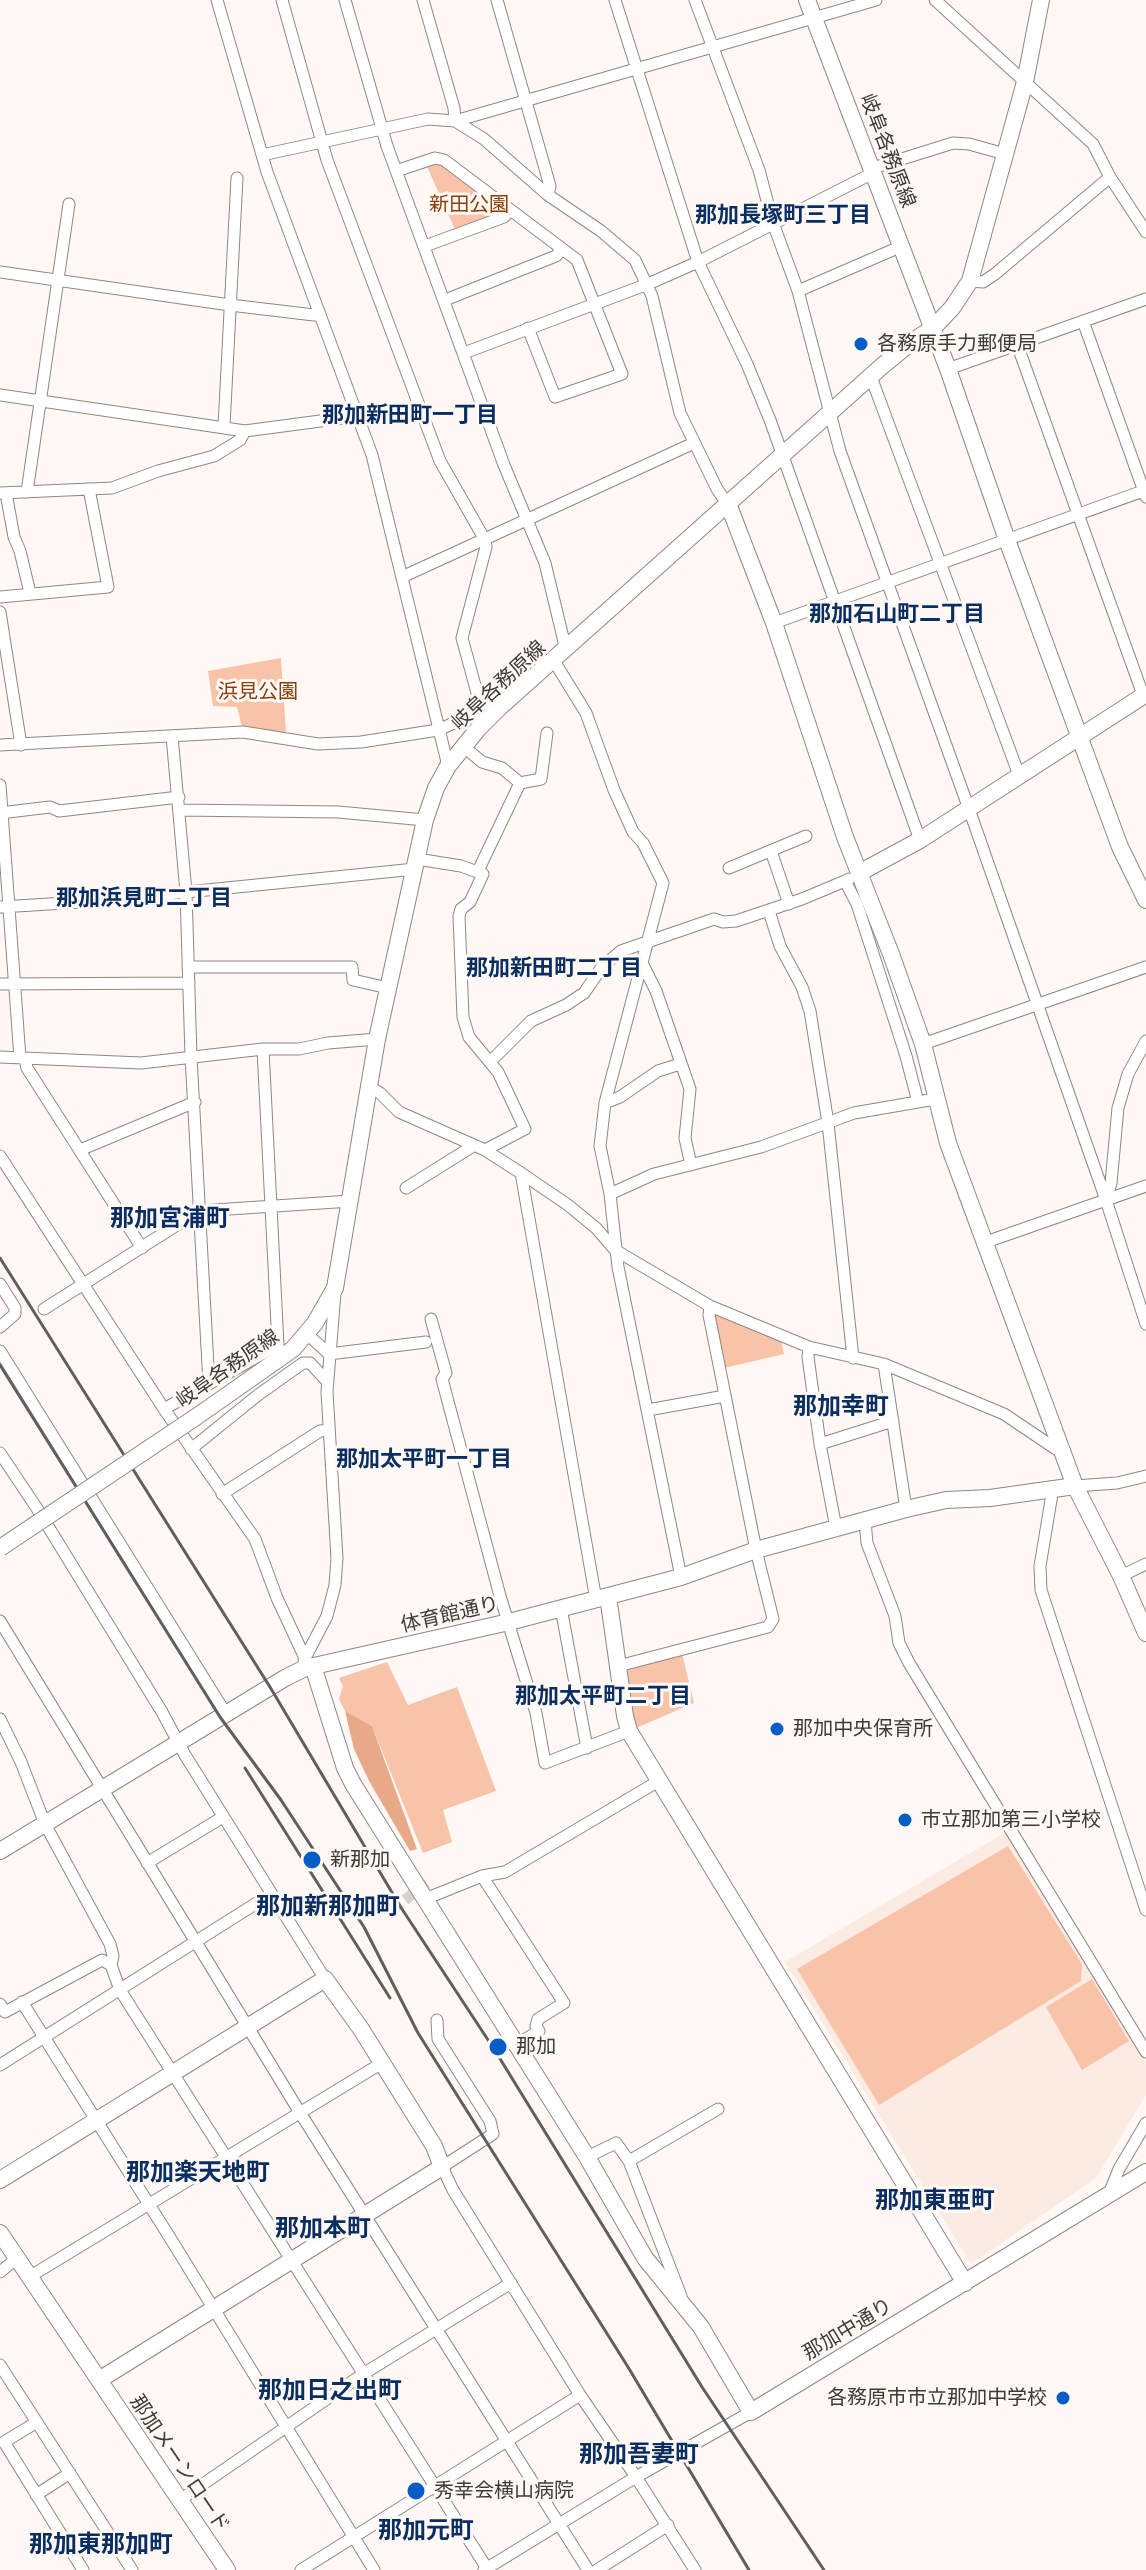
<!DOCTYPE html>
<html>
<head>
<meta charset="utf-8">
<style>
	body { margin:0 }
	canvas { display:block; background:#fff8f4 }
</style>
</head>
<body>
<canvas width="1146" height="2570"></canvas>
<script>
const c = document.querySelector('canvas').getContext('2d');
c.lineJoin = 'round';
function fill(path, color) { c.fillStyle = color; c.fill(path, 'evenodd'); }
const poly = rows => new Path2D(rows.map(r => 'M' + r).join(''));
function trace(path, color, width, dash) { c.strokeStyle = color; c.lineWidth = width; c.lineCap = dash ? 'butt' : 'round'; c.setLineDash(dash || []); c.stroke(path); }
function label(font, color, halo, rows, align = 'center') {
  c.font = font + ' "Fira Sans Condensed","Noto Sans JP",sans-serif'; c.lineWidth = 6; c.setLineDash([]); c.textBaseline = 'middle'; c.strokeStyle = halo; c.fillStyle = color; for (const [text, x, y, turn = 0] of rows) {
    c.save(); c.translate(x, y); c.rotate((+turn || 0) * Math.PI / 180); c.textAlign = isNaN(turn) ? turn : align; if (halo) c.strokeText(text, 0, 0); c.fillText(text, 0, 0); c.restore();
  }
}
const built = poly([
	[1006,1832,1146,2063,1146,2095,1096,2178,971,2264,785,1962]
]);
const green = poly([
	[435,158,510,210,457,234,425,162],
	[281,658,286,733,242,727,237,707,213,706,208,671],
	[713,1308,781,1340,784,1354,724,1368],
	[681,1649,694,1703,636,1728,622,1664],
	[387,1662,408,1705,457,1687,496,1791,443,1810,452,1842,423,1853,372,1726,345,1711,339,1699,343,1686,339,1678],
	[1008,1846,1082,1964,1081,1981,879,2105,797,1969],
	[1092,1979,1129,2041,1082,2070,1046,2007]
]);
const forest = poly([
	[345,1711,372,1726,417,1849,410,1851,369,1781,354,1749]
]);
const streetTunnel = poly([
	[392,1910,428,1882]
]);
const street = poly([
	[217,0,267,172,372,455,448,766],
	[282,0,327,160,440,461,485,540,486,547,462,638,482,711],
	[345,0,387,146,504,465,545,563,566,650],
	[423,0,454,108,455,121],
	[497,0,550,186,548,195],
	[615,0,698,262,747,364,770,420,920,840],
	[695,0,759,170,773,223,798,291,840,451,969,809,1106,1200,1146,1324],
	[935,0,1093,144,1110,177,1146,232],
	[455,121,484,139,548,195,601,231,635,260,652,296,680,413,717,489,729,506],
	[262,155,428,119,455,121,876,0],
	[873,168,953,143,969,144,1005,154],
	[396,171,435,158,444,160,577,260,622,374,555,397,528,328],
	[425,246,504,217,510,210],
	[0,272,230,305,314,315,320,314],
	[970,281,983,282,995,274,1110,177],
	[798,291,902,246],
	[445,300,556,256,562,249],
	[1083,321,1146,497],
	[1017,344,1143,695],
	[464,353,648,284,698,262,875,172],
	[948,369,1146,299],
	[871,377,1019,775],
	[0,395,245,431,358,416],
	[224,426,237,178],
	[27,492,69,204],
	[0,493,112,488,158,471,214,456,240,440,245,431],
	[6,493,14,537,20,551,30,593],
	[402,577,694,443],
	[0,597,108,587,89,489],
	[0,612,21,745],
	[774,623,1146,490],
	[554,661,586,713,614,790,633,832,643,843,663,883,605,1103,600,1146,610,1194,618,1267,681,1577],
	[172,736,186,892,191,1057,209,1384],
	[0,745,243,732,318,744,361,742,438,730,488,708],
	[463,746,482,762,502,768,520,783,541,779,547,733],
	[0,785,20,1058],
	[181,810,338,812,425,820],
	[0,813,50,807,59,811,179,797],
	[771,851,789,904],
	[417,859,461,866,483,874,470,902,461,909,459,916,463,1017,469,1037,498,1072,525,1129,485,1150],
	[729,868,806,836],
	[478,871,520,783],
	[849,879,845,881,857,904,906,1056,918,1102],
	[0,907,98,901,415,869],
	[769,911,780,946,802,987,810,1011,828,1123,853,1358],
	[643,965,656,991,690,1089,685,1138,691,1165],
	[188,967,352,967,353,980,388,988],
	[0,984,189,983],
	[923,1044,1146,967],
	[0,1057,141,1063,263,1049,299,1049,328,1043,377,1039],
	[25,1059,27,1068,142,1248],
	[490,1062,531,1021,566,1005,584,993,602,967,621,951,714,919,723,922,736,921,802,899,845,881],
	[367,1086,380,1093,399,1112,485,1150,521,1173,568,1205,596,1228,615,1250,710,1306,809,1347,884,1364,1004,1414,1056,1449,1062,1449],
	[605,1103,620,1097,658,1071,680,1064],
	[80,1150,195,1102],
	[0,1156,164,1409,255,1539,277,1598,304,1656],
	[521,1173,596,1600],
	[406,1188,473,1146],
	[610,1194,654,1174,761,1147,854,1113,935,1099],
	[1106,1200,1111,1183,1118,1108,1128,1074,1146,1041],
	[986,1242,1146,1186],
	[0,1284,15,1308,15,1314,0,1327],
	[44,1309,199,1211,351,1201],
	[431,1319,446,1373,442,1379,500,1596,536,1713,545,1763,629,1731],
	[307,1334,329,1354,426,1342],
	[809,1347,808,1357,820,1444,836,1528],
	[0,1351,226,1714],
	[884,1364,906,1509],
	[164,1409,278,1345,263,1049],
	[648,1410,725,1396],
	[820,1444,893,1421],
	[191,1449,258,1395,303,1363,310,1363,327,1381],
	[0,1453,38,1510,162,1712,185,1755,325,1979],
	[1075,1486,1117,1483,1146,1476],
	[1053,1488,1040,1566,1041,1590,1146,1910],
	[222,1494,320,1431,329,1430],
	[865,1521,867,1543,895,1616,899,1643,909,1663,1146,2052],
	[1121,1576,1146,1564],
	[561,1608,587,1748],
	[0,1621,299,2111,588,2570],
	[304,1660,327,1616,335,1585,337,1558,327,1392,335,1293],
	[618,1666,768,1627,773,1619,756,1550,709,1315,710,1306],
	[0,1719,21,1762,45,1824,110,1944,113,1956,111,1965,120,1990,488,2570],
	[147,1863,223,1817],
	[482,1876,564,2003,538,2019,536,2026,539,2031,516,2045],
	[425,1899,482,1876,505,1872,657,1782],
	[22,2002,177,2249,374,2570],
	[0,2004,5,2012,102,1960,111,1965],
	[437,2020,438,2039,490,2121,493,2134,442,2167,453,2190,580,2395,636,2477,695,2570],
	[0,2065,271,1894],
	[587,2157,616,2143,629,2161,681,2296],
	[629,2161,718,2109],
	[1109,2194,1119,2169,1146,2123],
	[0,2272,16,2259],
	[29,2277,382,2063],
	[0,2365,132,2570],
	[37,2422,4,2442,83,2570],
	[36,2495,70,2473],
	[180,2500,363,2374,511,2283],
	[301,2570,580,2395],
	[484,2570,636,2477,751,2412],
	[597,2570,668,2525]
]);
const secondary = poly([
	[807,0,948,369,1007,540,1120,847,1146,900],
	[729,506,774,623,845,837,891,954,923,1044,948,1143,1075,1486,1121,1576,1146,1633],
	[859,873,920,840,1146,694],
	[196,1417,293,1349,315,1323,335,1288,377,1039,425,820,436,788,448,766,478,729,500,707,881,367,910,343,933,328,952,308,970,281,1025,82,1041,0],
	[608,1596,625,1716,629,1731,965,2283],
	[313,1666,345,1768,353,1784,587,2157,645,2258,701,2327,751,2412,1146,2172],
	[0,1851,285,1678,305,1668,509,1622,681,1577,756,1550,906,1509,946,1500,990,1498,1075,1486],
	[0,2180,325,1979,361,2029,434,2146,442,2167,99,2380],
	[0,2233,227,2570]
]);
const rail = poly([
	[0,1258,270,1687,400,1906,494,2049,702,2387,824,2570],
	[0,1365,220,1717,281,1800,364,1927,418,2033,628,2367,749,2570],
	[245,1768,390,1998]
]);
const secondaryBridge = poly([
	[0,1548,196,1417]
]);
const markers = [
	[861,344,8,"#075dc6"],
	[777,1729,8,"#075dc6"],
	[905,1820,8,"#075dc6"],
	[312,1860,10,"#075dc6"],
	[498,2047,10,"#075dc6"],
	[1063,2398,8,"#075dc6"],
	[416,2491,10,"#075dc6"]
];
const streetNames = [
	["岐阜各務原線",887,151,69],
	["岐阜各務原線",499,686,-43],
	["岐阜各務原線",228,1369,-35],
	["体育館通り",450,1615,-13],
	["那加中通り",848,2330,-31],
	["那加メーンロード",179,2464,56]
];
const parkNames = [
	["新田公園",469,205],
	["浜見公園",258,692]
];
const poiNames = [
	["各務原手力郵便局",877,344],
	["那加中央保育所",793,1729],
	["市立那加第三小学校",921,1820],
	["新那加",330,1860],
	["那加",516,2047],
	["各務原市市立那加中学校",1047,2398,"right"],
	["秀幸会横山病院",434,2491]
];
const neighbourhoodNames = [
	["那加長塚町三丁目",783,216],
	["那加新田町一丁目",410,416],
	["那加石山町二丁目",897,615],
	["那加浜見町二丁目",144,899],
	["那加新田町二丁目",554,969],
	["那加太平町一丁目",424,1460],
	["那加太平町二丁目",603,1697]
];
const quarterNames = [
	["那加宮浦町",170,1219],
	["那加幸町",841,1407],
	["那加新那加町",328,1907],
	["那加楽天地町",198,2173],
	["那加東亜町",935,2201],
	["那加本町",323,2229],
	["那加日之出町",330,2391],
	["那加吾妻町",639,2455],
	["那加元町",426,2531],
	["那加東那加町",101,2545]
];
fill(built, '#fcebe3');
fill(green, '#f8c3a8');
fill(forest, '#e8a988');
trace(streetTunnel, '#d8d2ce', 11, [11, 5.5]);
trace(street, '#8f8783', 13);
trace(secondary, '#8f8783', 18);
trace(street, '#fff', 11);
trace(secondary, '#fff', 16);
trace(rail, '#625e5c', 3);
trace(secondaryBridge, '#8f8783', 18, []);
trace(secondaryBridge, '#fff', 16);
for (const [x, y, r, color] of markers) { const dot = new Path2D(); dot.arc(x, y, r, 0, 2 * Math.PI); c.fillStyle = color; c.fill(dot); trace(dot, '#fff8f4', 3); }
label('20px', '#3d3a38', '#fff8f4', streetNames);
label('20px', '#883e0b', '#fff8f4', parkNames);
label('20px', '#3d3a38', '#fff8f4', poiNames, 'left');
label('bold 22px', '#092e61', '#fff8f4', neighbourhoodNames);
label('bold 24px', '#092e61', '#fff8f4', quarterNames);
</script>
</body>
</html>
